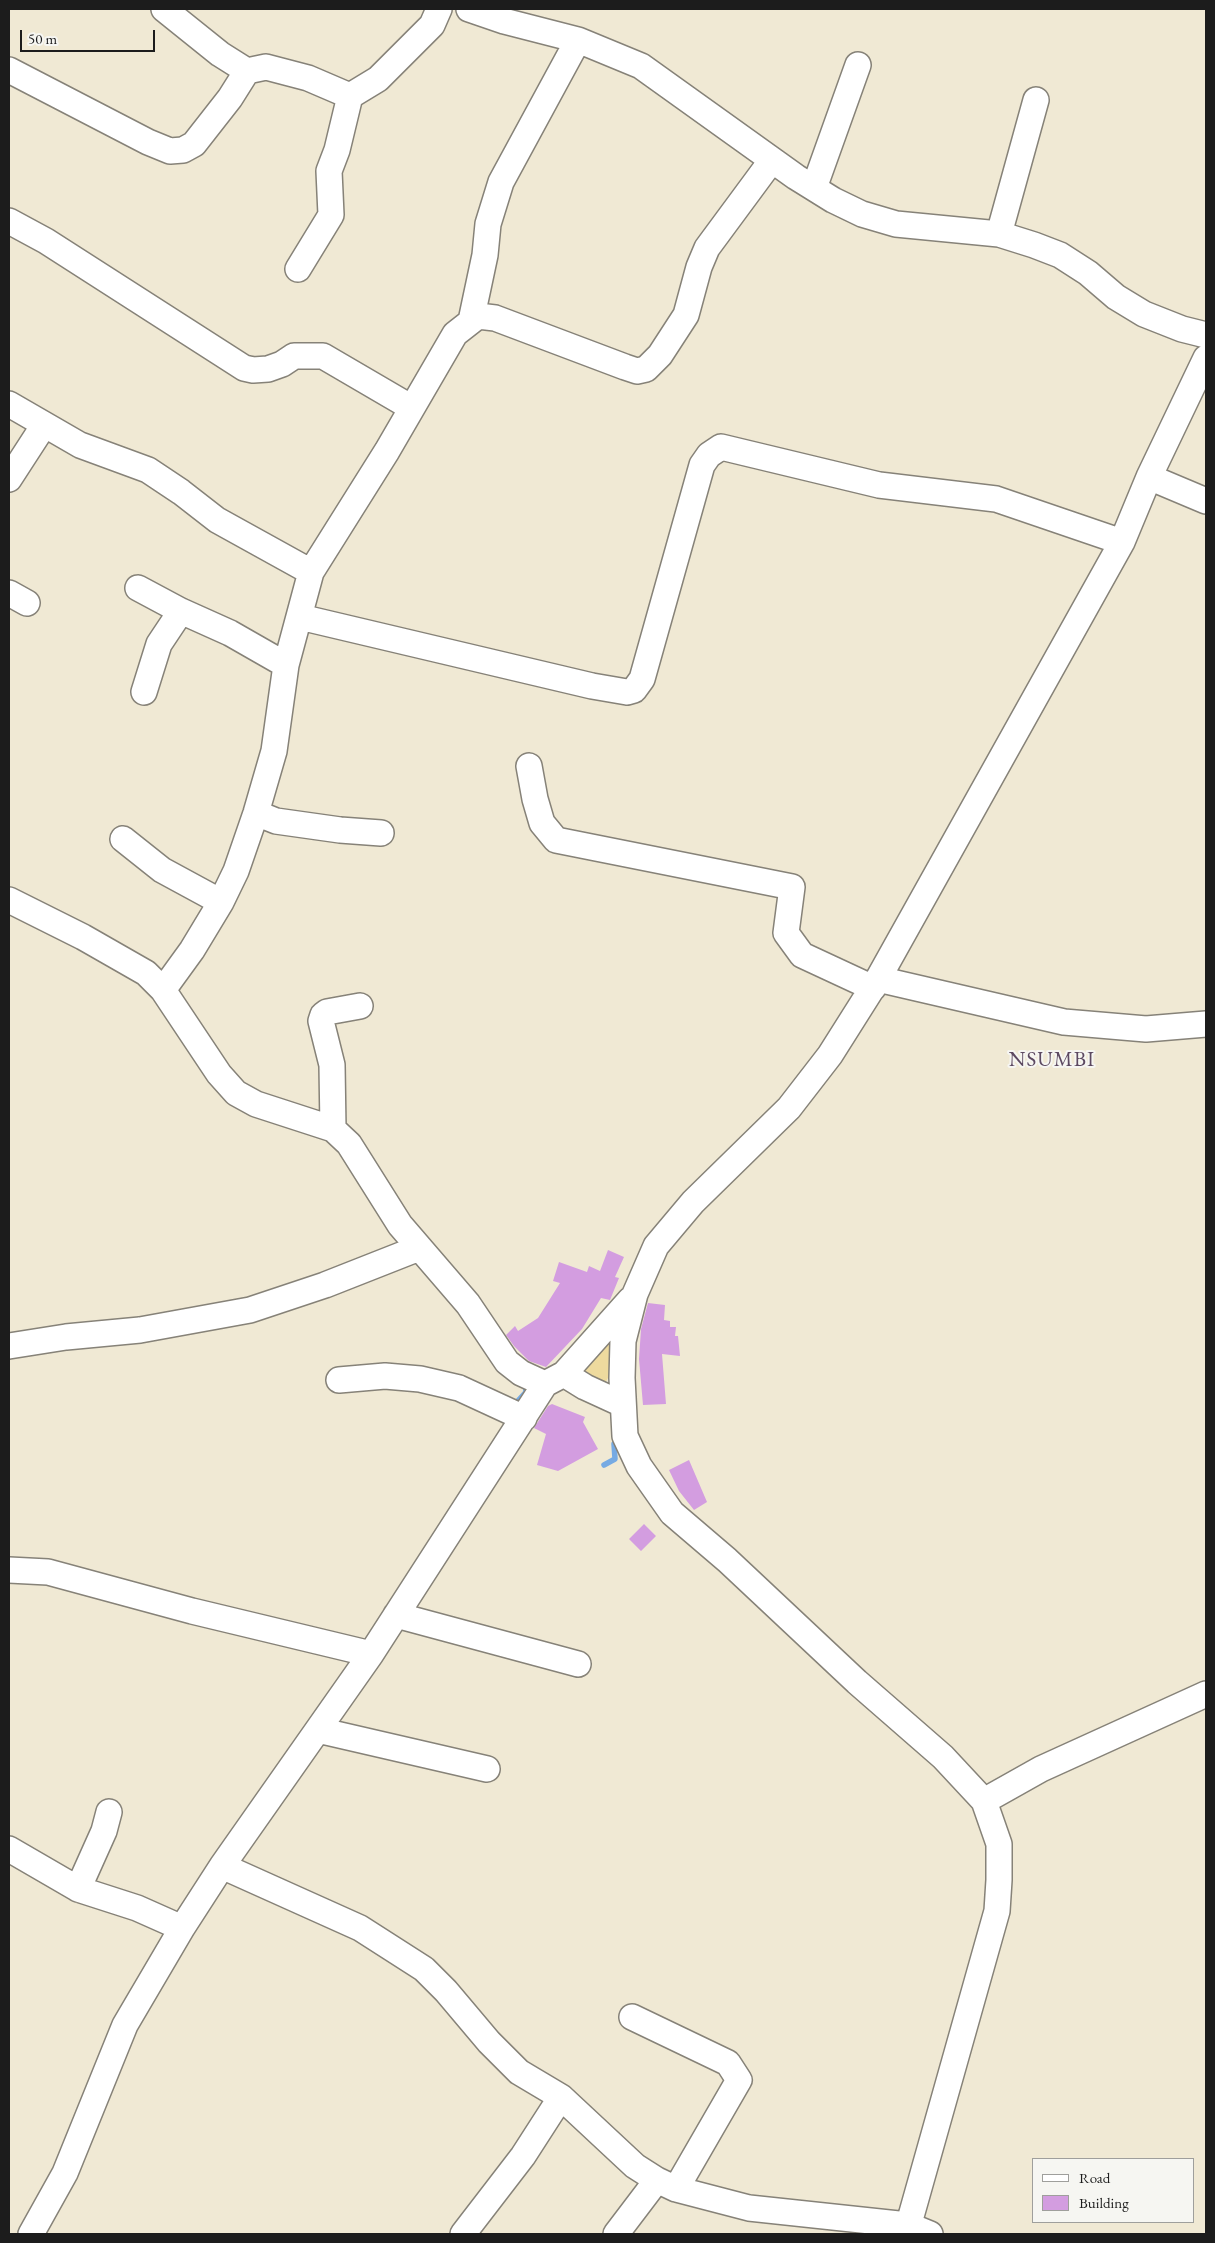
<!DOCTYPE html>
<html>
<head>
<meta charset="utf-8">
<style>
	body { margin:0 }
	#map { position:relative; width:1215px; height:2243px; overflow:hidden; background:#f0e9d4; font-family:"EB Garamond",serif }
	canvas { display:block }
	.frame { position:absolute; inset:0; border:10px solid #1c1c1c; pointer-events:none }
	.legend { position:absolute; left:1032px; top:2158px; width:162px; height:65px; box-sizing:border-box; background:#f6f6f2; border:1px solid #9f9f9c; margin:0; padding:6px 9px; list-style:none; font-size:15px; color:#1c1c1c }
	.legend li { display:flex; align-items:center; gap:10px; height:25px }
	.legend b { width:25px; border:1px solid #9f9f9c }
	.scale { position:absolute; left:20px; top:30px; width:135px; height:22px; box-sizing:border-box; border:2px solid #1c1c1c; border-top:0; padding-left:6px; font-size:15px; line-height:18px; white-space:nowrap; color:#1c1c1c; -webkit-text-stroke:4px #f6f6f2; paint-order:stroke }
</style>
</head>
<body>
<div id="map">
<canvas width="1215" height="2243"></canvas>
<div class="frame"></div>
<ul class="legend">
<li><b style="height:6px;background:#fff"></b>Road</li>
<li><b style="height:14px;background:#d39de0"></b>Building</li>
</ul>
<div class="scale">50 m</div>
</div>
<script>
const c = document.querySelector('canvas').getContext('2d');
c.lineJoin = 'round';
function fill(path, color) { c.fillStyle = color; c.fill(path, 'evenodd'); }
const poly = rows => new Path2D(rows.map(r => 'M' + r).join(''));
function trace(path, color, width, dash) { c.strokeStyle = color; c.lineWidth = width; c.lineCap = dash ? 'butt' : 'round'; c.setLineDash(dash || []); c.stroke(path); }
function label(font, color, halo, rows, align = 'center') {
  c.font = font + ' "EB Garamond",serif'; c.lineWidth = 4; c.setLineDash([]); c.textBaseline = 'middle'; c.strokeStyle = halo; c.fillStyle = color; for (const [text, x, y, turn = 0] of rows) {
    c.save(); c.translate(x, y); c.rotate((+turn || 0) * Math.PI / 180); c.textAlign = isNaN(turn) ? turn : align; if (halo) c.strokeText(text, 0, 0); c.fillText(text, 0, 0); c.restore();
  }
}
const sand = poly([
	[614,1338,615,1362,607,1380,601,1387,576,1369,588,1356]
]);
const stream = poly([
	[515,1404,526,1392,525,1383],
	[604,1465,615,1459,614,1444]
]);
const building = poly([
	[608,1250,624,1257,615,1277,619,1278,610,1300,601,1298,582,1329,546,1367,529,1361,514,1346,506,1335,515,1326,518,1331,538,1318,560,1283,553,1281,559,1262,587,1272,589,1266,600,1271],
	[648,1303,665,1305,664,1320,670,1321,670,1327,676,1327,675,1336,678,1336,680,1356,662,1354,666,1404,643,1405,639,1359,641,1329],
	[552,1404,585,1417,583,1422,598,1449,558,1471,537,1465,546,1434,534,1428,548,1406],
	[689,1460,707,1502,694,1510,679,1491,669,1470],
	[644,1524,656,1536,641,1551,629,1539]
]);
const minor = poly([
	[164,9,220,54,247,71,266,67,308,78,350,96,378,79,432,25,439,9],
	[469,9,504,21,578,40,641,66,796,177,833,200,862,214,896,224,999,234,1034,245,1060,255,1088,273,1116,297,1144,314,1182,329,1206,335],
	[9,70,148,142,170,151,183,150,194,144,230,98,247,71],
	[814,188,858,65],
	[9,221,46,241,244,368,253,370,268,369,282,364,294,356,323,356,412,408],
	[999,234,1036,100],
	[298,269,331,215,329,171,337,150,350,96],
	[471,321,485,255,488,224,501,182,578,40],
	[9,404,80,445,148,470,181,492,217,520,311,572],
	[1149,477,1206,501],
	[9,479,44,425],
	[138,588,181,611,230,633,286,665],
	[9,593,27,603],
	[300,617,592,686,627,692,634,690,642,679,702,465,709,455,721,447,879,485,996,499,1122,542],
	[144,692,159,644,181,611],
	[529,766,535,799,542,823,556,840,792,887,786,933,802,955,873,988],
	[256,813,276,821,340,830,381,833],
	[123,839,162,870,221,902],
	[9,900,83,937,146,973,163,990,219,1074,236,1093,256,1104,333,1129,349,1144,400,1225,468,1304,507,1362,521,1373,545,1384],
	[878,979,1064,1022,1146,1029,1206,1024],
	[163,990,192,950,221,902,236,871,256,813,274,751,286,665,311,572,387,451,455,334,478,316,495,318,625,367,637,371,646,369,660,355,686,315,699,267,707,248,772,160],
	[333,1129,332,1065,321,1021,323,1015,327,1012,360,1006],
	[9,1346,66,1337,140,1330,250,1310,325,1285,419,1248],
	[564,1374,585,1387,622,1404],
	[339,1380,385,1376,420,1379,459,1388,524,1418],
	[9,1570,48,1572,192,1611,371,1654],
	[396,1615,578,1664],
	[318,1730,487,1769],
	[984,1801,1041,1769,1206,1694],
	[9,1849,78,1889,137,1908,182,1928],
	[222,1866,360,1928,424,1969,446,1991,489,2042,519,2072,561,2097,635,2166,657,2180,676,2189,749,2208,908,2225,930,2234],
	[78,1889,104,1831,109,1812],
	[632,2017,728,2063,739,2080,676,2189],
	[31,2234,65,2173,125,2025,182,1928,222,1866,371,1654,545,1384,564,1374,630,1300],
	[463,2234,523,2156,561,2097],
	[616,2234,657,2180],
	[906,2234,997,1911,999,1880,999,1844,984,1801,943,1757,857,1682,727,1560,672,1513,639,1466,625,1436,622,1378,623,1341,635,1294,656,1246,693,1202,789,1108,830,1055,878,979,1122,542,1149,477,1206,358]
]);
const quarterNames = [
	["NSUMBI",1052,1060]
];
fill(sand, '#eeda9e');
trace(stream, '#76aae3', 5.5);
fill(building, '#d39de0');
trace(minor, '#868278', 28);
trace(minor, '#fff', 25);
c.letterSpacing = '1px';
label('21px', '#5c4961', '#f6f6f2', quarterNames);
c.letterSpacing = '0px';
</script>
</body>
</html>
